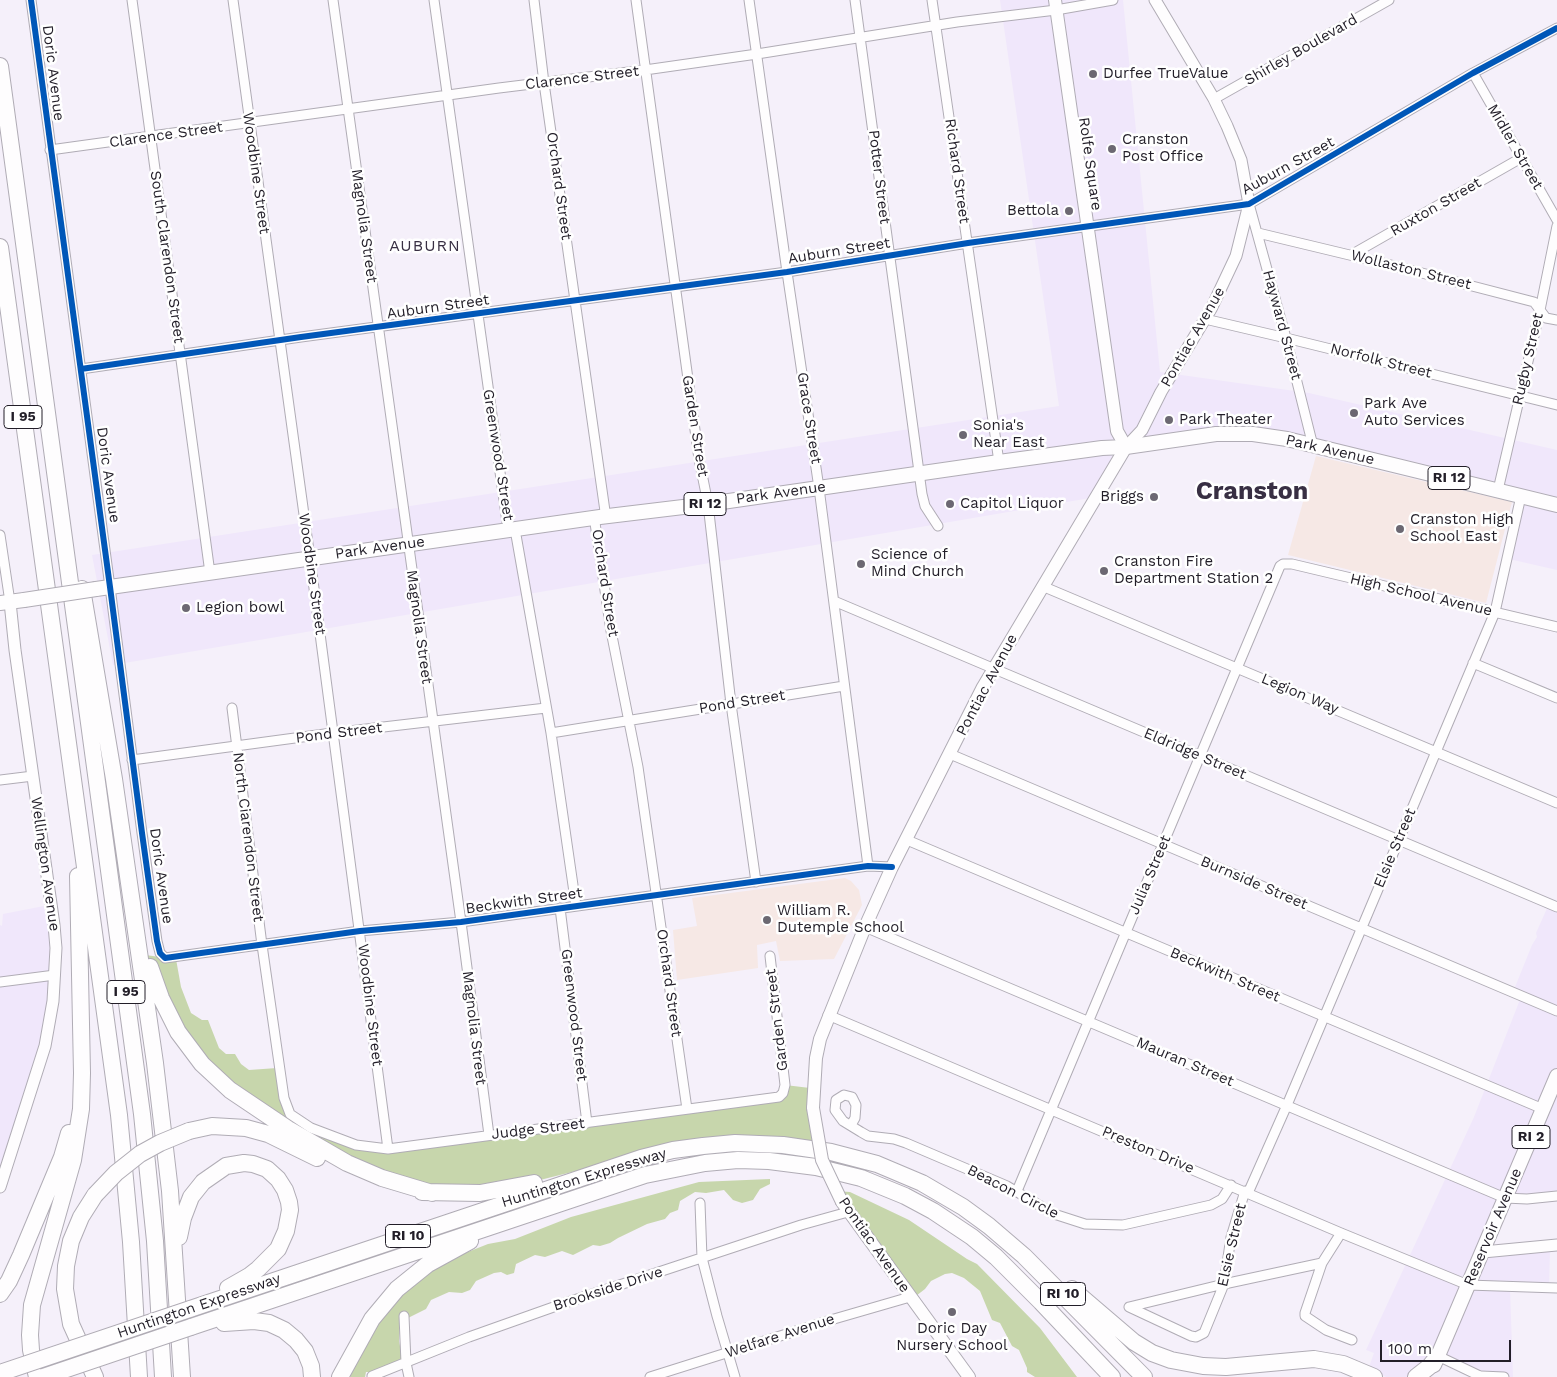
<!DOCTYPE html>
<html>
<head>
<meta charset="utf-8">
<style>
	body { margin:0 }
	#map { position:relative; width:1557px; height:1377px; overflow:hidden; background:#f5f0fa; font-family:"Work Sans",sans-serif }
	canvas { display:block }
	.scale { position:absolute; left:1380px; top:1340px; width:131px; height:22px; box-sizing:border-box; border:2px solid #221e28; border-top:0; padding-left:6px; font-size:15px; line-height:18px; white-space:nowrap; color:#221e28; -webkit-text-stroke:4px #fff; paint-order:stroke }
</style>
</head>
<body>
<div id="map">
<canvas width="1557" height="1377"></canvas>
<div class="scale">100 m</div>
</div>
<script>
const c = document.querySelector('canvas').getContext('2d');
c.lineJoin = 'round';
function fill(path, color) { c.fillStyle = color; c.fill(path, 'evenodd'); }
const poly = rows => new Path2D(rows.map(r => 'M' + r).join(''));
function trace(path, color, width, dash) { c.strokeStyle = color; c.lineWidth = width; c.lineCap = dash ? 'butt' : 'round'; c.setLineDash(dash || []); c.stroke(path); }
function label(font, color, halo, rows, align = 'center') {
  c.font = font + ' "Work Sans",sans-serif'; c.lineWidth = 5; c.setLineDash([]); c.textBaseline = 'middle'; c.strokeStyle = halo; c.fillStyle = color; for (const [text, x, y, turn = 0] of rows) {
    c.save(); c.translate(x, y); c.rotate((+turn || 0) * Math.PI / 180); c.textAlign = isNaN(turn) ? turn : align; if (halo) c.strokeText(text, 0, 0); c.fillText(text, 0, 0); c.restore();
  }
}
const built = poly([
	[1000,0,1123,0,1160,372,1309,393,1557,450,1557,570,1509,559,1522,497,1311,445,1195,434,1113,454,1096,497,113,665,92,555,1059,406],
	[1549,904,1557,905,1557,1197,1508,1202,1486,1257,1550,1250,1549,1288,1510,1288,1513,1377,1484,1377,1451,1359,1408,1377,1386,1377,1369,1367,1374,1353,1366,1350,1474,1117,1521,997,1513,992,1532,945,1537,937,1536,933],
	[49,905,53,1003,0,1187,0,925,2,926,3,914]
]);
const education = poly([
	[1316,456,1512,502,1486,603,1288,555],
	[845,878,851,881,859,890,862,905,834,959,780,961,776,941,757,945,758,968,677,980,673,930,697,926,692,898]
]);
const forest = poly([
	[145,955,176,959,181,987,191,1013,202,1020,208,1020,219,1048,226,1054,235,1054,241,1064,249,1070,277,1068,291,1116,366,1147,780,1095,785,1085,810,1088,816,1142,770,1138,592,1167,508,1188,450,1193,335,1156,196,1059],
	[770,1179,770,1184,760,1189,753,1200,742,1203,733,1200,724,1190,706,1193,695,1192,680,1201,678,1210,670,1213,665,1219,647,1224,618,1238,610,1243,600,1246,593,1245,573,1255,562,1251,545,1257,535,1255,516,1264,514,1273,507,1275,501,1272,494,1273,476,1281,470,1290,462,1293,449,1292,431,1300,426,1309,400,1322,399,1341,403,1361,374,1372,366,1372,365,1377,350,1377,365,1344,397,1295,440,1263,488,1244,515,1239,571,1217,699,1182],
	[835,1191,850,1192,909,1220,967,1259,977,1264,1040,1328,1077,1377,1035,1377,1027,1372,1027,1368,1019,1350,1012,1346,1000,1323,992,1320,980,1291,964,1278,952,1273,945,1274,931,1281,925,1289,912,1299]
]);
const minor = poly([
	[31,0,110,587,142,833,157,941,160,953,165,958,360,931,461,922,868,866,892,867],
	[132,0,210,573],
	[233,0,310,558,388,1149],
	[333,0,461,922,489,1135],
	[434,0,507,522,516,535,551,733,576,906],
	[534,0,544,83,605,511,595,523,611,631,638,767,687,1109],
	[636,0,699,459,708,504,731,704,756,882],
	[749,0,787,272,819,488,868,866],
	[855,0,922,494,925,506,938,526],
	[932,0,999,462],
	[1473,73,1557,220],
	[1214,99,1389,0],
	[50,150,499,88,645,70,757,54,957,22,1056,10,1113,0],
	[1249,204,1286,338,1313,446],
	[1258,233,1387,264,1534,302,1546,318,1557,320],
	[1351,255,1521,158],
	[1205,319,1286,338,1557,405],
	[81,369,301,337,787,272,968,243,1249,204,1473,73,1557,28],
	[1498,490,1540,310,1557,226],
	[0,535,10,602],
	[1042,586,1557,803],
	[834,601,1557,907],
	[1473,663,1557,698],
	[232,708,262,945,284,1098,290,1114,311,1128,356,1145,388,1149,779,1097,783,1093,785,1085,770,956],
	[551,733,844,686],
	[950,754,1557,1011],
	[132,760,332,733,546,708],
	[0,780,33,776],
	[907,840,1543,1109],
	[560,908,587,1123],
	[865,927,1505,1198,1527,1199,1557,1196],
	[0,982,55,975],
	[828,1015,1341,1233,1468,1285,1557,1288],
	[851,1125,855,1118,856,1105,852,1097,844,1095,836,1100,835,1110,843,1121,861,1132,868,1136,894,1139,906,1143,1007,1186,1054,1214,1085,1224,1123,1225,1211,1205,1222,1199,1231,1185],
	[1017,1191,1280,566,1283,564,1292,564,1557,627],
	[1248,1193,1287,1105,1495,612,1521,496],
	[700,1203,702,1258,717,1316,735,1377],
	[1341,1233,1322,1263,1305,1313,1305,1316,1326,1330,1352,1340],
	[1129,1307,1191,1336,1196,1337,1204,1333,1224,1284,1231,1237,1245,1191],
	[1129,1307,1224,1284,1322,1263],
	[404,1316,406,1363,409,1377],
	[1438,1356,1482,1377],
	[372,1376,469,1337,562,1304,801,1225,848,1212],
	[1481,1376,1504,1377],
	[650,1377,834,1319,910,1297]
]);
const tertiary = poly([
	[1126,447,1142,430,1161,392,1211,309,1236,256,1249,204,1241,160,1227,126,1214,99,1155,0],
	[0,1187,45,1046,53,1001,56,948,54,925,15,650,10,602],
	[1483,1252,1557,1245]
]);
const secondary = poly([
	[813,1108,816,1058,820,1039,865,927,892,867,983,687,1126,447,1117,431,1055,0],
	[842,1202,969,1377]
]);
const primary = poly([
	[96,589,600,517,708,504,999,462,1102,448,1126,447,1216,434,1253,434,1287,439,1557,505],
	[0,603,24,600],
	[1434,1365,1557,1076]
]);
const motorway = poly([
	[0,66,142,1114,155,1241,163,1377],
	[0,247,119,1115,131,1242,139,1377],
	[82,589,114,779,155,1063,170,1191,182,1377],
	[150,967,161,998,178,1032,202,1064,230,1090,288,1129,347,1163,382,1178,432,1193],
	[189,1131,212,1126,246,1128,268,1134,317,1158],
	[422,1192,480,1193,534,1183],
	[179,1237,183,1218,191,1197,203,1182,226,1166,244,1163,253,1164,267,1169,278,1179,285,1190,289,1202,290,1210,286,1231,278,1249,258,1269,249,1276,228,1288],
	[1072,1289,1134,1342,1152,1353,1171,1360,1203,1366,1226,1367,1314,1359,1343,1364,1374,1377],
	[0,1294,9,1281,21,1255,62,1157,69,1133],
	[190,1309,641,1158,673,1150,703,1146,735,1143,783,1145,831,1152,877,1164,922,1183,963,1207,989,1226,1024,1256,1144,1377],
	[224,1323,254,1321,269,1323,284,1330,296,1340,305,1351,311,1366,312,1377],
	[191,1327,645,1175,705,1163,738,1160,769,1161,816,1167,861,1178,905,1196,933,1211,972,1237,996,1257,1041,1302,1112,1377],
	[37,1377,31,1350,30,1335,32,1305,73,1160,81,1109,82,1073,78,876],
	[95,1377,71,1324,65,1289,66,1266,71,1241,81,1217,95,1195],
	[340,1377,372,1319,397,1289,428,1264,470,1241],
	[1416,1377,1430,1366,1438,1356]
]);
const secondaryBridge = poly([
	[813,1108,822,1160,842,1202]
]);
const primaryBridge = poly([
	[24,600,96,589]
]);
const motorwayBridge = poly([
	[95,1195,116,1173,140,1154,160,1143,189,1131],
	[0,1373,190,1309],
	[43,1377,191,1327]
]);
const cycleway = poly([
	[31,0,110,587,142,833,157,941,160,953,165,958,360,931,461,922,868,866,892,867],
	[81,369,301,337,787,272,968,243,1249,204,1473,73,1557,28]
]);
const markers = [
	[1093,74,5,"#6c6872"],
	[1112,149,5,"#6c6872"],
	[1069,211,5,"#6c6872"],
	[1354,413,5,"#6c6872"],
	[1169,420,5,"#6c6872"],
	[963,435,5,"#6c6872"],
	[1154,497,5,"#6c6872"],
	[950,504,5,"#6c6872"],
	[1400,529,5,"#6c6872"],
	[861,564,5,"#6c6872"],
	[1104,571,5,"#6c6872"],
	[186,608,5,"#6c6872"],
	[767,920,5,"#6c6872"],
	[952,1312,5,"#6c6872"]
];
const shields = [
	[23,417,38],
	[1449,478,42],
	[705,504,42],
	[126,992,38],
	[1531,1137,38],
	[408,1236,45],
	[1063,1294,45]
];
const shieldNames = [
	["I 95",23,417],
	["RI 12",1449,478],
	["RI 12",705,504],
	["I 95",126,992],
	["RI 2",1531,1137],
	["RI 10",408,1236],
	["RI 10",1063,1294]
];
const streetNames = [
	["Shirley Boulevard",1301,50,-30],
	["Doric Avenue",53,73,83],
	["Clarence Street",582,78,-7],
	["Clarence Street",166,135,-8],
	["Midler Street",1515,147,60],
	["Rolfe Square",1090,164,82],
	["Auburn Street",1288,166,-29],
	["Richard Street",957,171,82],
	["Woodbine Street",256,173,82],
	["Potter Street",879,177,83],
	["Orchard Street",559,186,82],
	["Ruxton Street",1436,207,-30],
	["Magnolia Street",364,226,82],
	["Auburn Street",839,251,-9],
	["South Clarendon Street",167,257,82],
	["Wollaston Street",1411,270,14],
	["Auburn Street",438,307,-8],
	["Hayward Street",1282,325,75],
	["Pontiac Avenue",1193,337,-60],
	["Rugby Street",1528,359,-77],
	["Norfolk Street",1381,361,14],
	["Grace Street",809,418,81],
	["Garden Street",695,426,81],
	["Park Avenue",1330,450,13],
	["Greenwood Street",498,455,81],
	["Doric Avenue",108,475,82],
	["Park Avenue",781,493,-8],
	["Park Avenue",380,548,-8],
	["Woodbine Street",312,574,82],
	["Orchard Street",605,583,81],
	["High School Avenue",1421,595,13],
	["Magnolia Street",419,627,82],
	["Pontiac Avenue",987,685,-62],
	["Legion Way",1300,694,23],
	["Pond Street",742,702,-9],
	["Pond Street",339,733,-7],
	["Eldridge Street",1195,754,23],
	["North Ciarendon Street",248,837,83],
	["Elsie Street",1395,848,-67],
	["Wellington Avenue",45,864,82],
	["Julia Street",1150,875,-67],
	["Doric Avenue",161,876,82],
	["Burnside Street",1254,883,23],
	["Beckwith Street",524,901,-8],
	["Beckwith Street",1225,975,23],
	["Orchard Street",669,983,82],
	["Woodbine Street",370,1005,83],
	["Greenwood Street",574,1015,83],
	["Garden Street",777,1020,-97],
	["Magnolia Street",474,1028,83],
	["Mauran Street",1185,1062,23],
	["Judge Street",538,1129,-7],
	["Preston Drive",1148,1150,23],
	["Huntington Expressway",584,1178,-17],
	["Beacon Circle",1013,1192,27],
	["Reservoir Avenue",1493,1227,-67],
	["Pontiac Avenue",874,1245,55],
	["Elsie Street",1232,1245,-77],
	["Brookside Drive",608,1289,-18],
	["Huntington Expressway",199,1306,-19],
	["Welfare Avenue",780,1336,-18]
];
const poiNames = [
	["Durfee TrueValue",1103,74],
	["Cranston",1122,140],
	["Post Office",1122,157],
	["Bettola",1059,211,"right"],
	["Park Ave",1364,404],
	["Auto Services",1364,421],
	["Park Theater",1179,420],
	["Sonia's",973,426],
	["Near East",973,443],
	["Briggs",1144,497,"right"],
	["Capitol Liquor",960,504],
	["Cranston High",1410,520],
	["School East",1410,537],
	["Science of",871,555],
	["Mind Church",871,572],
	["Cranston Fire",1114,562],
	["Department Station 2",1114,579],
	["Legion bowl",196,608],
	["William R.",777,911],
	["Dutemple School",777,928],
	["Doric Day",952,1329,"center"],
	["Nursery School",952,1346,"center"]
];
const neighbourhoodNames = [
	["AUBURN",425,246]
];
const townNames = [
	["Cranston",1252,492]
];
fill(built, '#f0e7fb');
fill(education, '#f6e8e5');
fill(forest, '#c7d6ac');
trace(minor, '#b0acb5', 11);
trace(tertiary, '#b0acb5', 13);
trace(secondary, '#b0acb5', 14);
trace(primary, '#b0acb5', 16);
trace(motorway, '#b0acb5', 18);
trace(minor, '#fefdfe', 9);
trace(tertiary, '#fefdfe', 11);
trace(secondary, '#fefdfe', 12);
trace(primary, '#fefdfe', 14);
trace(motorway, '#fefdfe', 16);
trace(secondaryBridge, '#b0acb5', 14, []);
trace(primaryBridge, '#b0acb5', 16, []);
trace(motorwayBridge, '#b0acb5', 18, []);
trace(secondaryBridge, '#fefdfe', 12);
trace(primaryBridge, '#fefdfe', 14);
trace(motorwayBridge, '#fefdfe', 16);
trace(cycleway, '#0057b8', 6);
for (const [x, y, r, color] of markers) { const dot = new Path2D(); dot.arc(x, y, r, 0, 2 * Math.PI); c.fillStyle = color; c.fill(dot); trace(dot, '#fff', 2); }
for (const [x, y, w] of shields) { const box = new Path2D(); box.roundRect(x - w / 2, y - 11.5, w, 23, 4); c.fillStyle = '#fff'; c.fill(box); trace(box, '#221e28', 1); }
label('bold 14px', '#221e28', null, shieldNames);
label('15px', '#221e28', '#fff', streetNames);
label('15px', '#221e28', '#fff', poiNames, 'left');
c.letterSpacing = '1px';
label('16px', '#382f43', '#fff', neighbourhoodNames);
c.letterSpacing = '0px';
label('bold 25px', '#382f43', '#fff', townNames);
</script>
</body>
</html>
